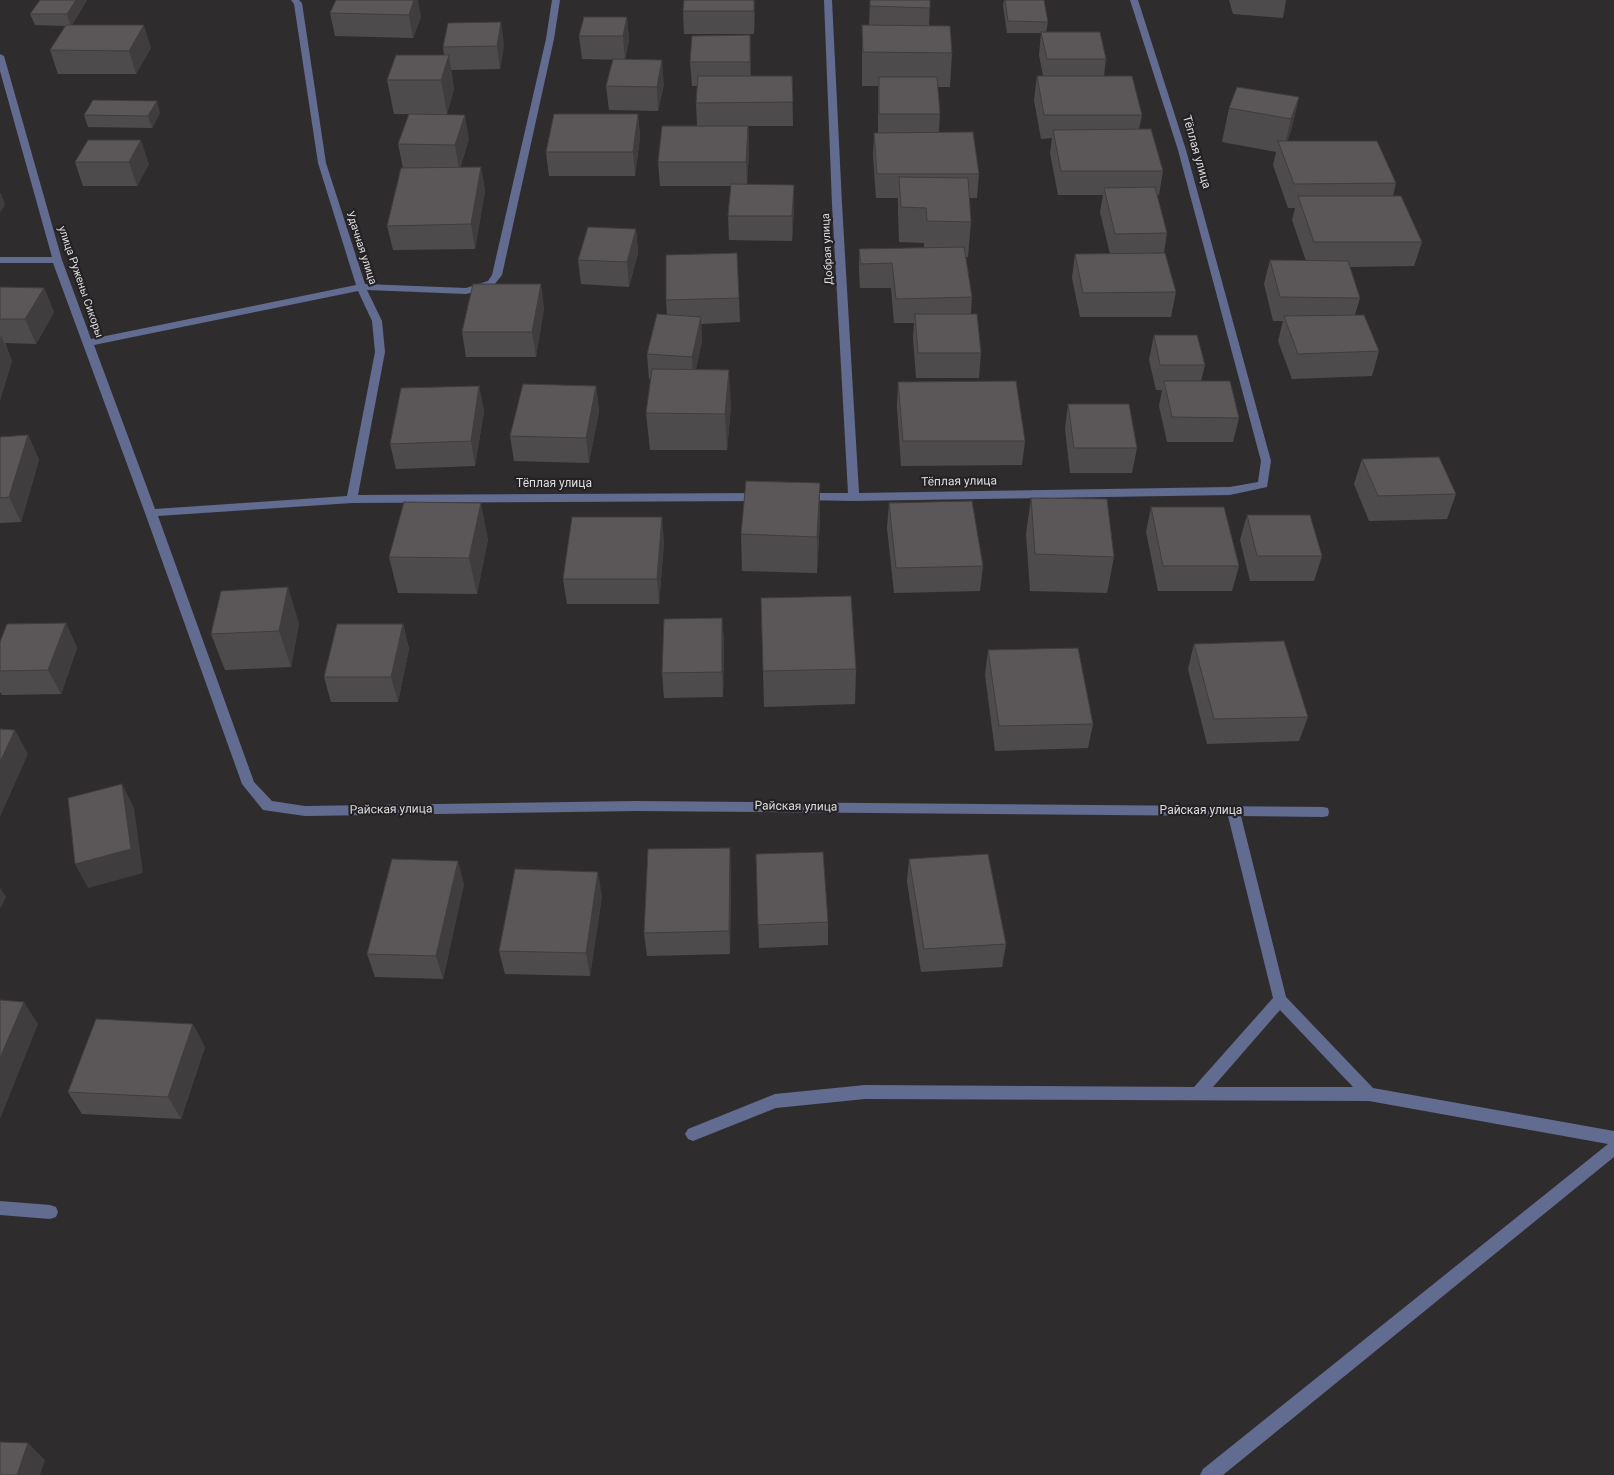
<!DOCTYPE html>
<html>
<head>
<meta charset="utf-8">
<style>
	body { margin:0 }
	canvas { display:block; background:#2f2c2e }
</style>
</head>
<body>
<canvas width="1614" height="1475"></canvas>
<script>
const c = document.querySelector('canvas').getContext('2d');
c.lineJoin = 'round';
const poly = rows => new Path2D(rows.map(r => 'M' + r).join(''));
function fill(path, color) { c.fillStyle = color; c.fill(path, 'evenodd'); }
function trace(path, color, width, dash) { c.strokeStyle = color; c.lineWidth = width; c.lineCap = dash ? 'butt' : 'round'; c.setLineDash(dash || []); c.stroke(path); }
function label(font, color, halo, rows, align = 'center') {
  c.font = font + ' Roboto,sans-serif'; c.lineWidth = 4.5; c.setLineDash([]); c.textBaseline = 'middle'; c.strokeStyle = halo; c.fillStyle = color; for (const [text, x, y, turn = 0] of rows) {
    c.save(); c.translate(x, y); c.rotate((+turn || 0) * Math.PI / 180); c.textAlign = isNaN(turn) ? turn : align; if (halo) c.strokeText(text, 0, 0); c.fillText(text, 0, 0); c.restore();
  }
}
const minor = poly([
	[291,0,299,0,302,3,326,163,365,284,466,288,488,281,492,275,546,39,552,0,560,0,554,39,502,275,494,285,483,290,466,294,367,290,382,321,385,352,358,495,761,493,766,497,761,501,352,503,158,516,254,782,272,801,305,806,636,801,1323,807,1328,808,1329,812,1328,816,1323,817,1241,816,1286,997,1373,1088,1614,1131,1614,1157,1223,1475,1200,1475,1203,1469,1608,1144,1369,1101,865,1099,776,1108,693,1141,688,1139,685,1134,688,1129,775,1094,865,1085,1194,1087,1273,998,1228,816,636,811,305,816,263,810,242,784,145,513,53,263,0,263,0,257,52,257,0,71,0,54,4,56,62,260,91,339,356,285,318,163,294,4,291,0],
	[358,291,372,321,375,352,347,496,155,509,94,345,358,291],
	[1280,1010,1353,1087,1213,1087,1280,1010],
	[824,0,832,0,842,204,859,493,1230,487,1258,482,1261,461,1178,150,1130,0,1138,0,1186,150,1271,461,1267,487,1230,495,854,501,800,500,799,497,800,494,804,493,848,493,832,204,824,0],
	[0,1201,50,1205,56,1207,58,1212,56,1217,50,1219,0,1215,0,1201]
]);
const wall = poly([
	[87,0,72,25,151,48,136,74,58,74,50,50,66,26,35,25,30,14],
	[336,0,421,17,413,38,335,36,330,13],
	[870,0,930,0,929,26,952,53,950,87,938,87,940,114,939,132,979,174,977,198,969,198,971,222,968,257,966,257,972,297,971,314,981,353,979,378,916,378,913,338,914,323,894,323,891,288,860,288,859,273,859,249,924,248,924,243,899,242,898,212,898,198,876,198,873,156,874,133,878,133,878,86,862,86,862,25,869,25],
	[1004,0,1044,0,1048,22,1046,32,1106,59,1104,76,1142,115,1139,129,1163,171,1159,195,1157,195,1167,233,1164,253,1176,292,1171,317,1080,317,1072,278,1075,254,1110,254,1100,212,1103,195,1058,195,1050,153,1052,138,1041,139,1034,100,1037,76,1043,76,1039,55,1041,33,1007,33,1003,5],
	[1229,0,1286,0,1283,18,1233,14],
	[755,10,754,34,684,34,683,11],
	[627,17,629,40,625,60,582,59,579,36],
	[750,35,751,76,792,76,793,126,748,126,749,150,747,184,794,209,792,241,729,240,728,216,731,186,660,186,658,162,697,126,696,103,697,86,692,86,690,62],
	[504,45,500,69,451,70,454,89,447,114,422,114,469,139,460,168,481,167,485,191,475,249,393,250,387,226,425,168,403,168,398,144,409,114,394,114,387,80,444,55,443,47],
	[664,84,658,111,609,110,606,86],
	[1299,97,1291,131,1287,141,1396,183,1393,196,1422,242,1414,266,1350,267,1360,298,1355,315,1379,351,1372,376,1292,379,1278,341,1283,321,1273,321,1264,284,1270,260,1306,261,1292,220,1295,208,1288,208,1273,165,1276,152,1222,142,1229,108],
	[160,113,152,128,88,127,84,115],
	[638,114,640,137,635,176,549,176,546,152],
	[88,140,149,164,137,186,83,186,75,162],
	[636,229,638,253,629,287,581,284,578,260],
	[737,253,740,322,701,324,702,341,696,369,731,406,727,450,650,450,646,413,651,379,649,379,647,354,667,315,666,300],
	[0,287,44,288,54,312,36,344,5,343,12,361,0,400],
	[544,308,536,357,466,357,462,332],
	[1154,335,1205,365,1201,381,1239,418,1233,442,1167,442,1159,406,1162,390,1156,390,1149,360],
	[898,382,1025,441,1022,465,901,466,897,407],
	[479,386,484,411,475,466,396,469,390,444],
	[596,386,599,411,589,463,514,461,510,436],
	[1068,404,1137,448,1132,473,1070,473,1065,429],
	[28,435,39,460,21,522,0,523,0,437],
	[1362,459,1456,494,1447,519,1369,521,1354,484],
	[1031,498,1114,557,1107,593,1030,591,1026,534],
	[889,503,983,566,980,591,894,593,887,528],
	[1151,507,1239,566,1232,591,1158,591,1146,532],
	[1247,515,1322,556,1314,581,1250,581,1240,540],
	[820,519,817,573,742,571,741,534],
	[488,539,477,594,398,593,389,557],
	[664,542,659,604,567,604,563,579],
	[761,598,856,669,855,704,764,707],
	[722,618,724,643,723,697,664,698,662,673],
	[66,623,77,648,61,694,2,695,0,692,0,642],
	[299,623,291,667,225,670,211,634],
	[403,624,409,649,398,702,331,702,324,677],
	[1194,644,1308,717,1299,741,1207,744,1188,669],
	[988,650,1093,724,1088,748,995,751,985,675],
	[756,854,828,922,828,945,759,948],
	[909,859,1006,944,1002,967,921,972,907,882],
	[731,872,730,954,647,956,644,933],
	[464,884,443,979,375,977,367,954],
	[602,896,590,976,505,974,499,951],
	[205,1047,181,1119,82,1114,68,1092]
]);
const shadedWall = poly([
	[76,0,87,0,71,26,67,14],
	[414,0,418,0,421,17,413,38,409,15],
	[754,0,755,0,755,10,754,34],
	[627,17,629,40,625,60,623,36],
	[501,22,504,45,500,69,497,46],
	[144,25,151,48,136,74,129,51],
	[750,35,751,58,751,85,750,62],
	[449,55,454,89,447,114,441,80],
	[662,60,664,84,658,111,657,87],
	[1299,97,1291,131,1283,153,1291,119],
	[157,101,160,113,152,128,148,116],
	[638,114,640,137,635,176,633,152],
	[465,115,469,139,459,169,455,145],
	[748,126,749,150,747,186,746,162],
	[141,140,149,164,137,186,129,162],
	[481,167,485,191,475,249,471,224],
	[794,185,794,209,792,241,792,216],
	[1,193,5,205,0,213,0,194],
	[636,229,638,253,629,287,627,262],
	[541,284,544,308,536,357,532,332],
	[44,288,54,312,36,344,25,319],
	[701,317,702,341,693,382,692,357],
	[1,336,12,361,0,400,0,340],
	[729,370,731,406,727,450,725,414],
	[479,386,484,411,475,466,471,441],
	[596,386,599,411,589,463,586,438],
	[28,435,39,460,21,522,9,497],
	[820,483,820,519,817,573,817,537],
	[481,503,488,539,477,594,469,558],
	[662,517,664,542,659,604,657,579],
	[288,587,299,623,291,667,279,631],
	[722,618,724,643,723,697,722,672],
	[66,623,77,648,61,694,48,670],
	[403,624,409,649,398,702,391,677],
	[15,730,28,754,0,817,0,762],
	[122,784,134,808,143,873,88,888,75,864],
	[730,848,731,872,730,954,729,931],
	[458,861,464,884,443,979,436,956],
	[598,872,602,896,590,976,586,953],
	[0,888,6,897,0,909],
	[24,1002,38,1024,0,1119,0,1058],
	[193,1024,205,1047,181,1119,168,1097],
	[28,1443,45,1460,40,1475,17,1475]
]);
const building = poly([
	[40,0,76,0,67,14,30,14,40,0],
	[336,0,414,0,409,15,330,13,336,0],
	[684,0,754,0,754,11,683,11,684,0],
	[870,0,930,0,930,8,870,6,870,0],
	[1005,0,1044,0,1048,22,1008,21,1005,0],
	[584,17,627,17,623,36,579,36,584,17],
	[501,22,497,46,443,47,448,23,501,22],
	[66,25,144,25,129,51,50,50,66,25],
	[862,25,950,26,952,53,863,52,862,25],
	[1041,32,1100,32,1106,59,1047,59,1041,32],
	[750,35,750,62,690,62,692,36,750,35],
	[396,55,449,55,441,80,387,80,396,55],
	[613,59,662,60,657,87,606,86,613,59],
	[698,76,792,76,793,102,696,103,698,76],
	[1037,76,1132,76,1142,115,1044,115,1037,76],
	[879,77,937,77,940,114,879,114,879,77],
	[1237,87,1299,97,1291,119,1229,108,1237,87],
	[93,100,157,101,148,116,84,115,93,100],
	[409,114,465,115,455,145,398,144,409,114],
	[554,114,638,114,633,152,546,152,554,114],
	[662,126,748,126,746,162,658,162,662,126],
	[1151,129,1163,171,1061,171,1053,130,1151,129],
	[973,132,979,174,877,174,874,133,973,132],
	[88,140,141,140,129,162,75,162,88,140],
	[1278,141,1377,141,1396,183,1294,184,1278,141],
	[481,167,471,224,387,226,401,168,481,167],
	[899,177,968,178,971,222,927,221,926,208,901,207,899,177],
	[731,184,794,185,792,216,728,216,731,184],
	[1155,187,1167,233,1115,234,1104,188,1155,187],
	[1298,196,1401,196,1422,242,1314,242,1298,196],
	[588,227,636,229,627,262,578,260,588,227],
	[964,247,972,297,896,299,892,263,861,264,859,249,964,247],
	[737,253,739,298,666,300,666,255,737,253],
	[1165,253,1176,292,1083,293,1075,254,1165,253],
	[1270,260,1348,261,1360,298,1280,297,1270,260],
	[473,284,541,284,532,332,462,332,473,284],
	[0,287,44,288,25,319,0,319,0,287],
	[657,314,701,317,692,357,647,354,657,314],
	[915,314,977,314,981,353,918,353,915,314],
	[1364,315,1379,351,1298,354,1284,316,1364,315],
	[1154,335,1197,335,1205,365,1160,365,1154,335],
	[652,369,729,370,725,414,646,413,652,369],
	[1016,381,1025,441,903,441,898,382,1016,381],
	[1164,381,1230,381,1239,418,1172,417,1164,381],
	[523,384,596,386,586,438,510,436,523,384],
	[479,386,471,441,390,444,401,388,479,386],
	[1068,404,1129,404,1137,448,1074,448,1068,404],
	[28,435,9,497,0,498,0,437,28,435],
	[1439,457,1456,494,1378,496,1362,459,1439,457],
	[746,481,820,483,817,537,741,534,746,481],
	[1031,498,1107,499,1114,557,1035,554,1031,498],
	[972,501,983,566,896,568,889,503,972,501],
	[404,502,481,503,469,558,389,557,404,502],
	[1151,507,1224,507,1239,566,1163,566,1151,507],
	[1247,515,1310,515,1322,556,1257,556,1247,515],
	[572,517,662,517,657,579,563,579,572,517],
	[288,587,279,631,211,634,221,591,288,587],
	[851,596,856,669,763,671,761,598,851,596],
	[722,618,722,672,662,673,664,619,722,618],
	[66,623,48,670,0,671,0,642,7,624,66,623],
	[337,624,403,624,391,677,324,677,337,624],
	[1284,641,1308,717,1214,719,1194,644,1284,641],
	[1078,648,1093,724,999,726,988,650,1078,648],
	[0,729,15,730,0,762,0,729],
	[122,784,131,849,75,864,68,798,122,784],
	[730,848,729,931,644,933,648,849,730,848],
	[823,852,828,922,758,925,756,854,823,852],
	[988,854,1006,944,924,949,909,859,988,854],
	[392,859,458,861,436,956,367,954,392,859],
	[515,869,598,872,586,953,499,951,515,869],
	[0,1000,24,1002,0,1058,0,1000],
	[96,1019,193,1024,168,1097,68,1092,96,1019],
	[0,1442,28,1443,17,1475,0,1475,0,1442]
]);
const farStreetnames = [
	["Удачная улица",361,248,72],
	["Добрая улица",828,249,-93],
	["улица Ружены Сикоры",80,282,71]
];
const streetNames = [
	["Тёплая улица",1196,152,74],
	["Тёплая улица",959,482,-1],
	["Тёплая улица",554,484],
	["Райская улица",796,807,1],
	["Райская улица",391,810,-1],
	["Райская улица",1201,811]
];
fill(minor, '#626c90');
fill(wall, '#4e4b4d');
fill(shadedWall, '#403d3e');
fill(building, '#5b5759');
trace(building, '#403d3e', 1);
label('11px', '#dddcdd', '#252225', farStreetnames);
label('12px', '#dddcdd', '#252225', streetNames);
</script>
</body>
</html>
